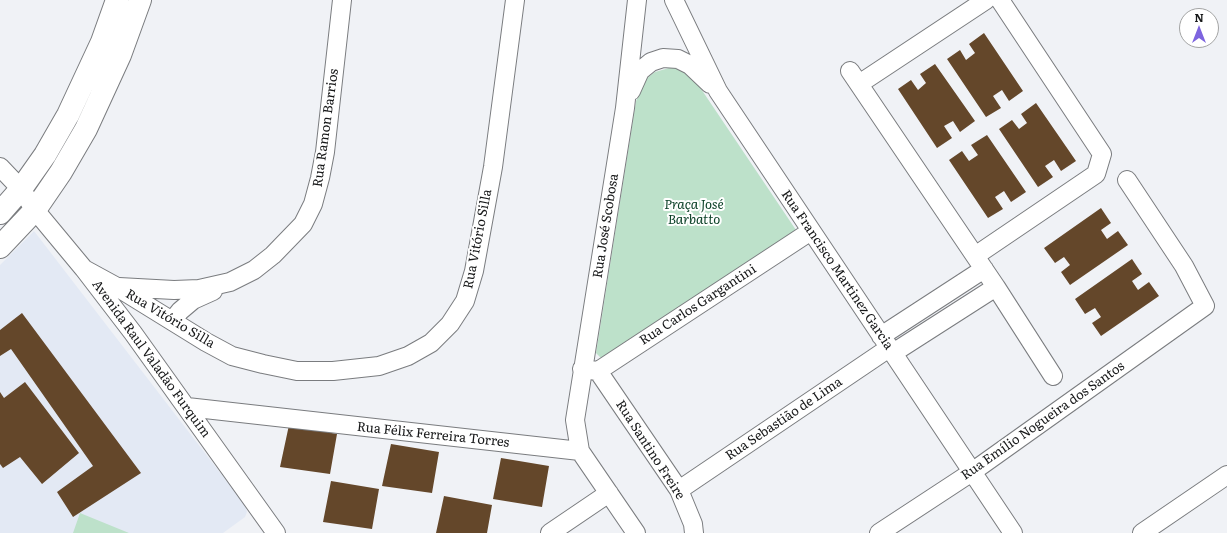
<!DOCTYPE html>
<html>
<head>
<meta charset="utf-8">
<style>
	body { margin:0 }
	#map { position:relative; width:1227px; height:533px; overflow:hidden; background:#f0f2f6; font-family:Literata,serif }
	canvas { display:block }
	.north { position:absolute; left:1179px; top:8px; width:40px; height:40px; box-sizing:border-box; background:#fff; border:1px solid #a2a3a3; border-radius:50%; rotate:0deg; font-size:11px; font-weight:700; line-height:16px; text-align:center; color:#171819 }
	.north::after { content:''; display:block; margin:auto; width:14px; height:18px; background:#7d64df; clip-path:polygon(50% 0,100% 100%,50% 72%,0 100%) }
</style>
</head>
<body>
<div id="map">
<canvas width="1227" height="533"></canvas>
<div class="north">N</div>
</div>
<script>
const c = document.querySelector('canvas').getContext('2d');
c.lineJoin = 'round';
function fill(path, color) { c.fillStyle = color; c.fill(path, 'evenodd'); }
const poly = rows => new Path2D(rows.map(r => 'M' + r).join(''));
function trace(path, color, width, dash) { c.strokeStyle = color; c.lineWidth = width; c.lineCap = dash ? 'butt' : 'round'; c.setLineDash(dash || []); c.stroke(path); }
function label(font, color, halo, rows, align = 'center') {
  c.font = font + ' Literata,serif'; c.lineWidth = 4; c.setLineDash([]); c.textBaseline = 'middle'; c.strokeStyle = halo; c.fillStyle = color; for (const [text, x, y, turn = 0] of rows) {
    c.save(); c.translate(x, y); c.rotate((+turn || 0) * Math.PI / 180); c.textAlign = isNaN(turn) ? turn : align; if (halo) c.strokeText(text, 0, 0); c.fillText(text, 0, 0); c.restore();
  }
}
const built = poly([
	[34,231,245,505,247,512,245,517,223,533,0,533,0,265]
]);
const green = poly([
	[669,68,678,68,689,71,798,233,602,359,596,353,636,101,647,78,655,72],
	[80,513,129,533,73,533]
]);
const building = poly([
	[984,33,1023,91,1009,101,1002,90,993,96,1001,108,986,117,947,59,960,50,966,60,975,53,969,44],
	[935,64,975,121,960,132,953,121,944,126,952,138,937,148,898,89,911,80,918,90,926,83,920,74],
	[1036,103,1076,161,1061,171,1054,160,1045,166,1053,177,1038,187,999,129,1012,120,1019,129,1027,123,1021,114],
	[987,135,1026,192,1011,202,1004,191,995,197,1003,209,988,218,949,160,962,151,969,161,978,155,971,145],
	[1101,208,1111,223,1101,230,1107,239,1118,231,1128,245,1070,285,1061,272,1070,265,1064,257,1055,263,1044,248],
	[1132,259,1142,274,1132,281,1138,290,1149,282,1159,296,1101,336,1092,323,1101,317,1095,308,1085,314,1075,299],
	[22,313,141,473,73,517,57,492,93,466,11,349,0,356,0,330],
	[25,382,79,453,42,484,20,457,3,468,0,464,0,392,4,398],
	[289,425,337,434,330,474,280,467],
	[391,444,439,452,432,493,382,486],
	[501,458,549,466,542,507,493,499],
	[331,481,379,489,372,529,323,522],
	[444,496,492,505,487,533,436,533]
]);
const street = poly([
	[674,0,718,91,1013,533],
	[850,71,996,287,1053,376],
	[859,84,986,0],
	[631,91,640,71,651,62,663,58,678,59,690,65,710,84],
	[0,167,21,189,35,210,84,269,133,333,276,533],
	[975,256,1096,174,1102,154,1000,0],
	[84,269,117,287,206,342,232,356,263,364,297,371,333,371,379,366,408,356,431,343,450,324,465,301,474,271,493,167,515,0],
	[119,287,174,290,199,289,230,282,254,270,273,255,303,224,313,204,320,178,325,152,342,0],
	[172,321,180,311,193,300,213,291],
	[881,336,984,269],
	[893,353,996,287],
	[582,369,598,371,811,231],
	[598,371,679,490,693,524,694,533],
	[187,407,580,451],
	[679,490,889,348],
	[550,533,609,493],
	[636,533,580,451,575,420,625,108,637,0],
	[879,533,972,472,1205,306,1184,266,1127,180],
	[1142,533,1227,475]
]);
const secondary = poly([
	[0,213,21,189,45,155,68,115,102,42,117,0],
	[0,247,35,210,61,172,86,129,120,55,140,0]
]);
const streetNames = [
	["Rua Ramon Barrios",326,128,-82],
	["Rua José Scobosa",606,226,-81],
	["Rua Vitório Silla",478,239,-79],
	["Rua Francisco Martinez Garcia",837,270,56],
	["Rua Carlos Gargantini",698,305,-33],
	["Rua Vitório Silla",170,319,31],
	["Avenida Raul Valadão Furquim",151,359,54],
	["Rua Sebastião de Lima",784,419,-34],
	["Rua Emílio Nogueira dos Santos",1043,421,-35],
	["Rua Félix Ferreira Torres",433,435,6],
	["Rua Santino Freire",650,450,57]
];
const parkNames = [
	["Praça José",694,205],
	["Barbatto",694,220]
];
fill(built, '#e3e9f4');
fill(green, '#bde1ca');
fill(building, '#64472a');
trace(street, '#7a7c7f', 20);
trace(secondary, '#7a7c7f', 24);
trace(street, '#fff', 18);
trace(secondary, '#fff', 22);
label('13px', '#171819', '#fff', streetNames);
label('italic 13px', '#0b4127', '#fff', parkNames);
</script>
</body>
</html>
